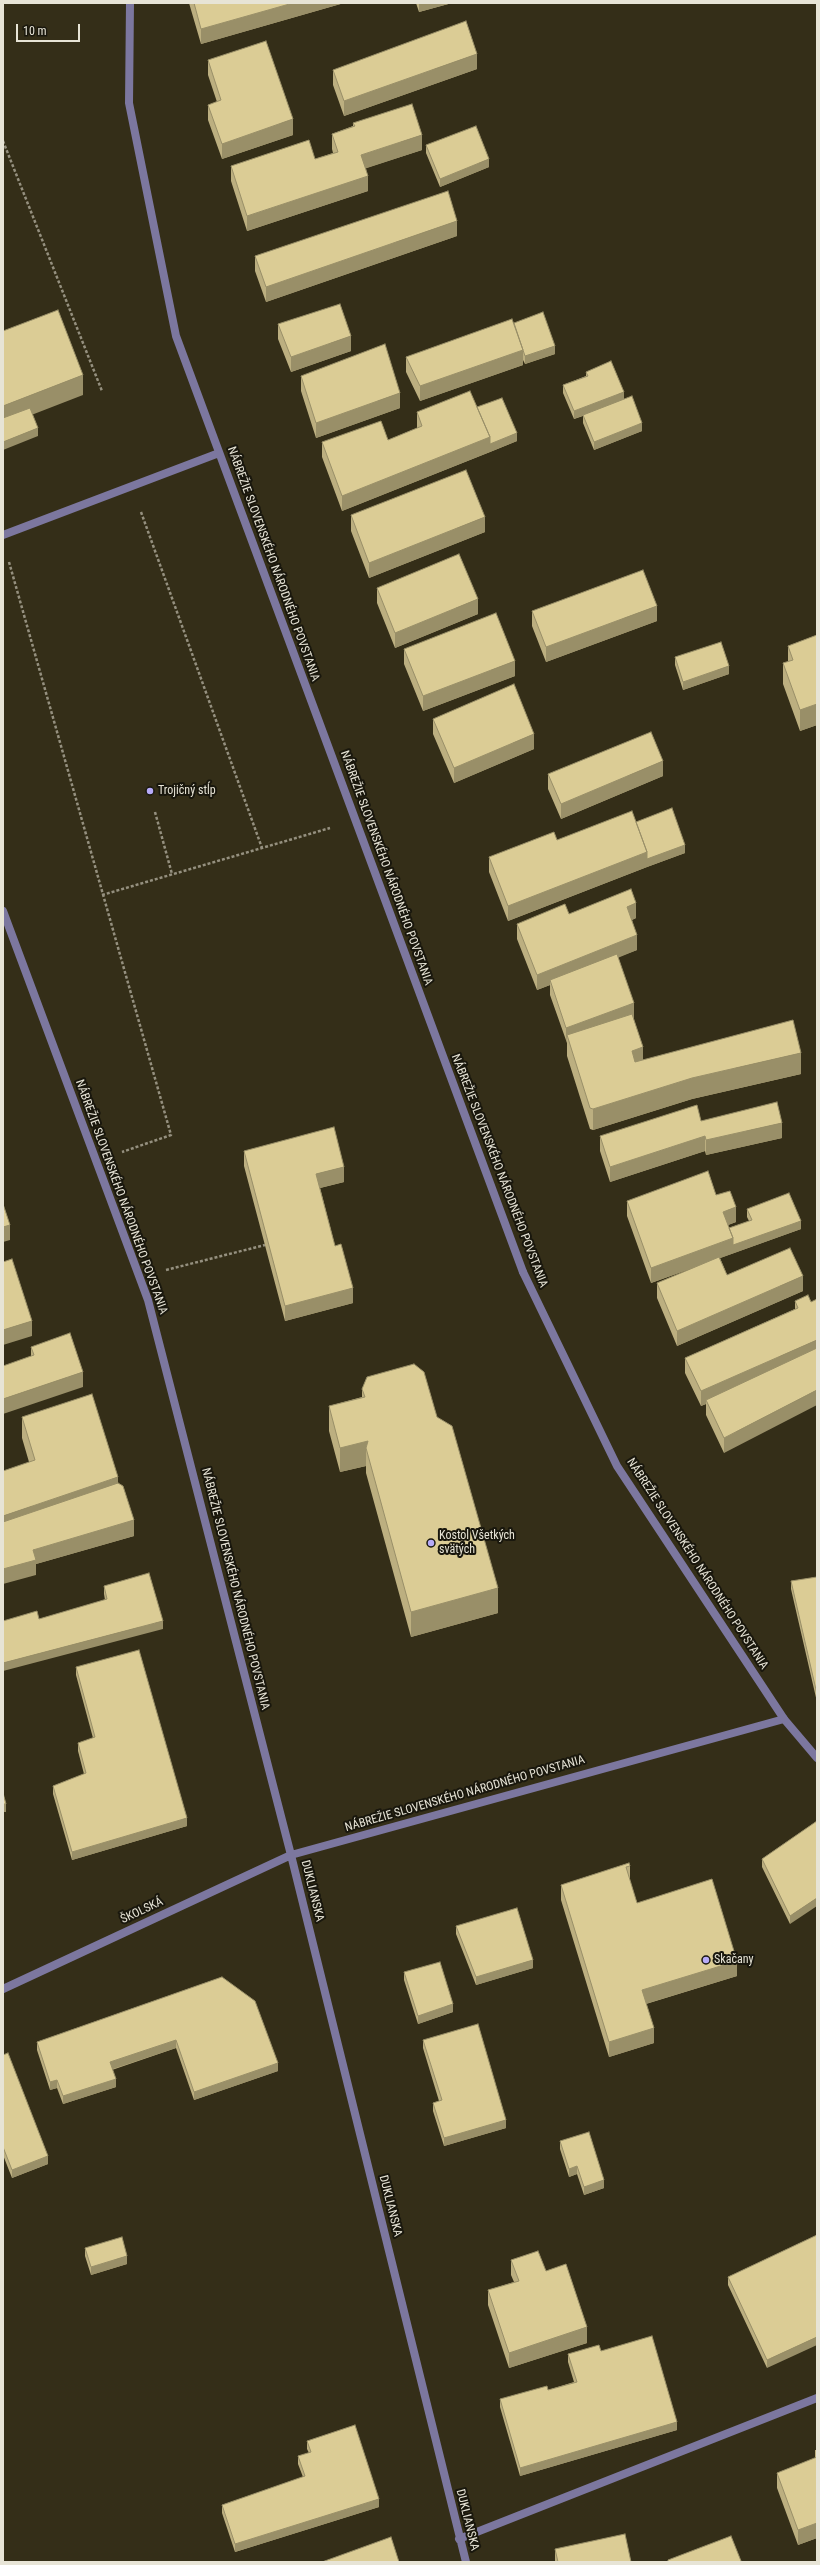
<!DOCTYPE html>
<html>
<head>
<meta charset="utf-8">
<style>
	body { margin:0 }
	#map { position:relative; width:820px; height:2565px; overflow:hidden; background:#342e18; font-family:"Roboto Condensed",sans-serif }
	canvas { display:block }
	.frame { position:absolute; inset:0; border:4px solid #e7e4d6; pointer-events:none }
	.scale { position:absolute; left:16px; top:24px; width:64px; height:18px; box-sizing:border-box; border:2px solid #e7e4d6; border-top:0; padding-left:5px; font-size:12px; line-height:14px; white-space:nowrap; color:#e7e4d6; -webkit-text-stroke:3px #19170d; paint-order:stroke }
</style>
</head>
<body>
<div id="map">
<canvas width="820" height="2565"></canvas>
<div class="frame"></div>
<div class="scale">10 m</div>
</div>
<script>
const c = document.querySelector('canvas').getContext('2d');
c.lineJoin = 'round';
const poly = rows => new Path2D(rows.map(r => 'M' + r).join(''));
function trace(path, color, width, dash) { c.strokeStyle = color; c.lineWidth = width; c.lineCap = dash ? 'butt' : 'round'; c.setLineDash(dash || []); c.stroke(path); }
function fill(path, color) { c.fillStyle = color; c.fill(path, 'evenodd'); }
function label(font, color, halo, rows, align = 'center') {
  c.font = font + ' "Roboto Condensed",sans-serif'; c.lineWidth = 4; c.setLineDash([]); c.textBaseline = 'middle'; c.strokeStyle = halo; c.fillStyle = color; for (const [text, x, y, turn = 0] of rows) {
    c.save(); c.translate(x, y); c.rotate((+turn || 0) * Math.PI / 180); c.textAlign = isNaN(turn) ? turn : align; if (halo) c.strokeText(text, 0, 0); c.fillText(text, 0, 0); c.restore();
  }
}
const path = poly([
	[3,141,102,391],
	[141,512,262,848],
	[9,562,171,1135,122,1152],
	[155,812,172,874],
	[102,895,330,828],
	[166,1270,265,1245]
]);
const minor = poly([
	[130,3,129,103,176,336,523,1272],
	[3,535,219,453],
	[3,911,148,1300,291,1855,466,2562],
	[3,1989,291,1855,784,1719],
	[459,2539,817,2398]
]);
const tertiary = poly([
	[523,1272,617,1466,784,1719,817,1758]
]);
const wall = poly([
	[189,3,344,3,201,44],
	[416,3,452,3,419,12],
	[208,60,293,135,222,159,208,120,208,105,217,102,208,75],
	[477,69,344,116,333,85,333,70],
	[353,123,422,150,366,168,368,191,247,231,231,181,231,166,315,159,333,153,332,149,332,134,353,126],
	[426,145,489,167,440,187,426,153],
	[457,236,266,302,255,271,255,256],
	[514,323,555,354,525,364,523,360,523,365,420,401,406,372,406,357],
	[278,324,351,351,291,372,278,339],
	[586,372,624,399,642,431,594,450,583,423,583,416,574,419,563,393,563,385,586,376],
	[301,376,400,408,316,438,301,391],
	[477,407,517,441,490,452,342,511,322,457,322,442,388,440,417,428,417,412],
	[351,515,485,532,369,578,351,531],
	[377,588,478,614,395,648,377,603],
	[532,611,657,621,546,662,532,626],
	[817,635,817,725,800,731,783,684,783,663,788,662,788,646],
	[404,649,515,676,423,711,404,664],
	[675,657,729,674,683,690,675,665],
	[433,719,534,749,454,783,433,734],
	[548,774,663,776,561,819,548,789],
	[636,822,685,853,647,867,508,921,489,872,489,857,557,840],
	[569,914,636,918,632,920,637,950,618,957,643,1060,801,1074,692,1099,593,1130,590,1129,567,1056,567,1043,550,995,550,985,537,990,517,939,517,924],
	[701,1121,782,1138,706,1155,705,1151,610,1182,600,1151,600,1136],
	[244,1151,344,1182,320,1188,335,1246,353,1303,285,1321,244,1166],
	[716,1195,736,1222,728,1225,729,1228,749,1221,747,1217,747,1209,801,1229,720,1258,727,1275,803,1291,677,1346,657,1298,657,1283,701,1265,651,1283,627,1216,627,1201],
	[795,1301,811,1302,724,1453,706,1415,706,1404,701,1406,685,1373,685,1358,795,1309],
	[31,1347,83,1387,31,1356],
	[362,1389,437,1417,498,1613,411,1637,366,1473,366,1466,340,1472,329,1431,329,1406,362,1397],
	[22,1417,118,1483,134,1536,36,1564,36,1575,29,1462,22,1438],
	[817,1577,817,1702,791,1589,791,1581],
	[104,1586,163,1629,39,1619,105,1600,104,1594],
	[76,1667,187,1826,72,1860,53,1794,53,1786,84,1774,78,1751,78,1743,93,1738,76,1675],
	[817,1821,790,1924,762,1867,762,1859],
	[629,1863,630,1866,630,1881,637,1903,737,1976,646,2004,654,2043,609,2057,561,1900,561,1885],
	[456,1926,533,1968,476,1985,456,1934],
	[404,1972,453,2012,418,2024,404,1980],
	[222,1977,278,2071,194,2100,176,2048,112,2070,116,2087,63,2104,57,2088,50,2090,37,2050,37,2042],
	[423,2040,506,2128,444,2146,433,2111,433,2103,439,2101,423,2048],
	[3,2055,48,2164,12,2178,3,2155],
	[560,2141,604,2188,584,2195,577,2174,569,2177,560,2149],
	[817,2235,767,2368,728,2285,728,2277],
	[85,2248,127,2264,91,2275,85,2256],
	[511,2260,546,2271,587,2343,509,2368,488,2305,488,2290,514,2282,511,2275],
	[601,2351,677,2430,520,2476,500,2407,500,2399,548,2390,574,2382,568,2362,568,2354],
	[307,2441,379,2507,235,2552,222,2513,222,2505,303,2477,298,2464,298,2456,309,2453,307,2449],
	[815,2450,817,2450,817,2538,798,2545,777,2488,777,2473,815,2458],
	[555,2549,631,2562,555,2562]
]);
const shadedWall = poly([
	[293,3,344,3,201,44,201,29],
	[424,3,452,3,419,12,419,4],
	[477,54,477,69,344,116,344,101],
	[293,119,293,135,222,159,222,144],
	[422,135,422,150,361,170,361,155],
	[489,159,489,167,440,187,440,179],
	[368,176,368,191,247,231,247,216],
	[457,221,457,236,266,302,266,287],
	[351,336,351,351,291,372,291,357],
	[555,346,555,354,525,364,525,356],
	[523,350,523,365,420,401,420,386],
	[83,375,83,395,3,426,3,406],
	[624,392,624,400,574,419,574,411],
	[400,393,400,408,316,438,316,423],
	[642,423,642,431,594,450,594,442],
	[38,428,38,436,3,450,3,442],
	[517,433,517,441,490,452,490,444],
	[490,437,490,452,342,511,342,496],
	[485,517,485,532,369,578,369,563],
	[478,599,478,614,395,648,395,633],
	[657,606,657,621,546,662,546,647],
	[515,661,515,676,423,711,423,696],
	[729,666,729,674,683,690,683,682],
	[817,704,817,725,800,731,800,710],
	[534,734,534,749,454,783,454,768],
	[663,761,663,776,561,819,561,804],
	[685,845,685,853,647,867,508,921,508,906,647,852],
	[636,903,636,918,627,922,627,907],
	[637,935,637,950,552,985,550,980,550,985,537,990,537,975],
	[634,1003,634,1018,567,1035,566,1043,566,1028],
	[643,1047,643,1068,632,1072,632,1051],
	[801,1053,801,1074,692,1099,593,1130,593,1109,692,1078],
	[782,1123,782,1138,706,1155,706,1140],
	[705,1136,705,1151,610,1182,610,1167],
	[344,1167,344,1182,316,1189,316,1174],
	[736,1207,736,1222,723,1227,723,1212],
	[801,1221,801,1229,651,1283,651,1268,733,1238],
	[10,1225,10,1240,3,1242,3,1227],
	[803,1276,803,1291,677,1346,677,1331],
	[353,1288,353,1303,285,1321,285,1306],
	[32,1321,32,1336,3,1345,3,1330],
	[817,1340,817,1355,706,1400,706,1404,701,1406,701,1391],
	[83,1372,83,1387,3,1414,3,1399],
	[817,1390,817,1405,724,1453,724,1438],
	[368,1441,366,1448,366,1466,340,1472,340,1448],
	[118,1477,118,1498,3,1537,3,1516],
	[134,1520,134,1536,36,1564,36,1575,3,1584,3,1569,33,1550],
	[498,1588,498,1613,411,1637,411,1612],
	[163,1621,163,1629,3,1671,3,1663],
	[3,1804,6,1804,6,1812,3,1812],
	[187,1818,187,1826,72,1860,72,1852],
	[817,1898,817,1906,790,1924,790,1916],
	[533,1960,533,1968,476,1985,476,1977],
	[737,1961,737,1976,642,2005,642,1990],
	[453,2004,453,2012,418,2024,418,2016],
	[654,2028,654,2043,609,2057,609,2042],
	[176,2040,176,2048,110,2070,110,2062],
	[278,2063,278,2071,194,2100,194,2092],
	[116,2079,116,2087,63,2104,63,2096],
	[57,2080,57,2088,50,2090,50,2082],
	[506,2120,506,2128,444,2146,444,2138],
	[48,2156,48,2164,12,2178,12,2170],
	[577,2166,577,2174,569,2177,569,2169],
	[604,2180,604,2188,584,2195,584,2187],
	[127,2256,127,2264,91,2275,91,2267],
	[587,2327,587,2343,509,2368,509,2353],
	[817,2337,817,2345,767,2368,767,2360],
	[677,2422,677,2430,520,2476,520,2468],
	[379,2499,379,2507,235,2552,235,2544],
	[817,2523,817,2538,798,2545,798,2530]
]);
const building = poly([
	[194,3,293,3,201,29,194,3],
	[466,21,477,54,344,101,333,70,466,21],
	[266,41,293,119,222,144,208,105,221,100,208,60,266,41],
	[412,104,422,135,361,155,368,176,247,216,231,166,309,140,315,159,338,152,332,134,355,126,353,123,412,104],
	[476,126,489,159,440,179,426,145,476,126],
	[448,191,457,221,266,287,255,256,448,191],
	[340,304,351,336,291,357,278,324,340,304],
	[58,310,83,375,3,406,3,331,58,310],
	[543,312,555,346,525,356,514,323,543,312],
	[512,319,523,350,420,386,406,357,512,319],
	[385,344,400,393,316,423,301,376,385,344],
	[611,361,624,392,574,411,563,385,588,376,586,372,611,361],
	[470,391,490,437,342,496,322,442,381,421,388,440,422,426,417,412,470,391],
	[632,396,642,423,594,442,583,415,632,396],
	[502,398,517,433,490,444,490,437,477,407,502,398],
	[30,408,38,428,3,442,3,418,30,408],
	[466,470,485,517,369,563,351,515,466,470],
	[459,554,478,599,395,633,377,588,459,554],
	[643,570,657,606,546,647,532,611,643,570],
	[496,613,515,661,423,696,404,649,496,613],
	[817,635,817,704,800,710,783,663,793,660,788,646,817,635],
	[721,642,729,666,683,682,675,657,721,642],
	[514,684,534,734,454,768,433,719,514,684],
	[651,732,663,761,561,804,548,774,651,732],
	[672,808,685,845,647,859,647,852,636,822,672,808],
	[632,811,647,852,508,906,489,857,554,832,557,840,632,811],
	[631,889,636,903,627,907,637,935,537,975,517,924,565,904,569,914,631,889],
	[617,954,634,1003,566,1028,550,980,617,954],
	[632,1014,643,1047,632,1051,635,1062,793,1020,801,1053,692,1078,593,1109,590,1108,567,1035,632,1014],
	[777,1102,782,1123,706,1140,705,1136,610,1167,600,1136,697,1105,701,1121,777,1102],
	[334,1127,344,1167,316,1174,335,1246,341,1244,353,1288,285,1306,244,1151,334,1127],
	[708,1171,716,1195,730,1191,736,1207,723,1212,733,1238,651,1268,627,1201,708,1171],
	[789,1193,801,1221,733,1245,733,1238,729,1228,752,1220,747,1209,789,1193],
	[3,1204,10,1225,3,1227,3,1204],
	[790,1248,803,1276,677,1331,657,1283,719,1257,727,1275,790,1248],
	[12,1259,32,1321,3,1330,3,1262,12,1259],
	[808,1295,811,1302,817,1299,817,1340,701,1391,685,1358,798,1308,795,1301,808,1295],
	[70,1333,83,1372,3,1399,3,1366,34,1355,31,1347,70,1333],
	[817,1348,817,1390,724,1438,706,1400,817,1348],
	[414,1364,424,1372,437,1417,452,1426,498,1588,411,1612,366,1448,368,1441,340,1448,329,1406,365,1397,362,1389,367,1377,414,1364],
	[92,1394,118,1477,3,1516,3,1471,35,1460,22,1417,92,1394],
	[118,1483,123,1486,134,1520,33,1550,36,1560,3,1569,3,1522,118,1483],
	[149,1573,163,1621,3,1663,3,1621,37,1611,39,1619,107,1599,104,1586,149,1573],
	[817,1577,817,1694,791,1581,817,1577],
	[139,1650,187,1818,72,1852,53,1786,86,1773,78,1743,95,1737,76,1667,139,1650],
	[3,1793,6,1804,3,1804,3,1793],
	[817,1821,817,1898,790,1916,762,1859,817,1821],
	[629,1863,630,1866,626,1867,637,1903,712,1879,737,1961,642,1990,654,2028,609,2042,561,1885,629,1863],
	[517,1908,533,1960,476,1977,456,1926,517,1908],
	[440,1962,453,2004,418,2016,404,1972,440,1962],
	[222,1977,255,2001,278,2063,194,2092,176,2040,110,2062,116,2079,63,2096,57,2080,50,2082,37,2042,222,1977],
	[478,2024,506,2120,444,2138,433,2103,442,2100,423,2040,478,2024],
	[8,2053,48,2156,12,2170,3,2147,3,2055,8,2053],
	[589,2132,604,2180,584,2187,577,2166,569,2169,560,2141,589,2132],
	[817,2235,817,2337,767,2360,728,2277,817,2235],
	[122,2237,127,2256,91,2267,85,2248,122,2237],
	[538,2251,546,2271,566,2264,587,2327,509,2353,488,2290,519,2281,511,2260,538,2251],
	[652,2336,677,2422,520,2468,500,2399,547,2386,548,2390,577,2382,568,2354,599,2345,601,2351,652,2336],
	[355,2425,379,2499,235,2544,222,2505,305,2476,298,2456,311,2452,307,2441,355,2425],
	[817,2457,817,2523,798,2530,777,2473,817,2457],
	[625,2534,631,2562,558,2562,555,2549,625,2534],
	[731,2536,741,2561,738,2562,668,2562,668,2560,731,2536],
	[391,2537,399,2562,322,2562,391,2537]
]);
const markers = [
	[150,791,4,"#b7abf8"],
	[431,1543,4,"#b7abf8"],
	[706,1960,4,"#b7abf8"]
];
const streetNames = [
	["NÁBREŽIE SLOVENSKÉHO NÁRODNÉHO POVSTANIA",273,564,70],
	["NÁBREŽIE SLOVENSKÉHO NÁRODNÉHO POVSTANIA",386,868,70],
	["NÁBREŽIE SLOVENSKÉHO NÁRODNÉHO POVSTANIA",499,1171,69],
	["NÁBREŽIE SLOVENSKÉHO NÁRODNÉHO POVSTANIA",121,1197,70],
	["NÁBREŽIE SLOVENSKÉHO NÁRODNÉHO POVSTANIA",697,1564,57],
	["NÁBREŽIE SLOVENSKÉHO NÁRODNÉHO POVSTANIA",235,1589,76],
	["NÁBREŽIE SLOVENSKÉHO NÁRODNÉHO POVSTANIA",465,1794,-16],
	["DUKLIANSKA",312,1891,76],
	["ŠKOLSKÁ",142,1911,-25],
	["DUKLIANSKA",390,2206,76],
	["DUKLIANSKA",467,2520,76]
];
const poiNames = [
	["Trojičný stĺp",158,791],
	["Kostol Všetkých",439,1536],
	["svätých",439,1550],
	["Skačany",714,1960]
];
trace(path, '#95907f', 2.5, [3, 2]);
trace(minor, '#7c779f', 8);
trace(tertiary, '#7c779f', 8);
fill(wall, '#bcaf80');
fill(shadedWall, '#998f68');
fill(building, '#dbcc95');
trace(building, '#998f68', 1);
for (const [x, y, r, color] of markers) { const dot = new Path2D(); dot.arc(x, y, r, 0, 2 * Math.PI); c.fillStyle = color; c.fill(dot); trace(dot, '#19170d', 1.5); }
label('12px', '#e7e4d6', '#19170d', streetNames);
label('12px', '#e7e4d6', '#19170d', poiNames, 'left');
</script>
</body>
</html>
